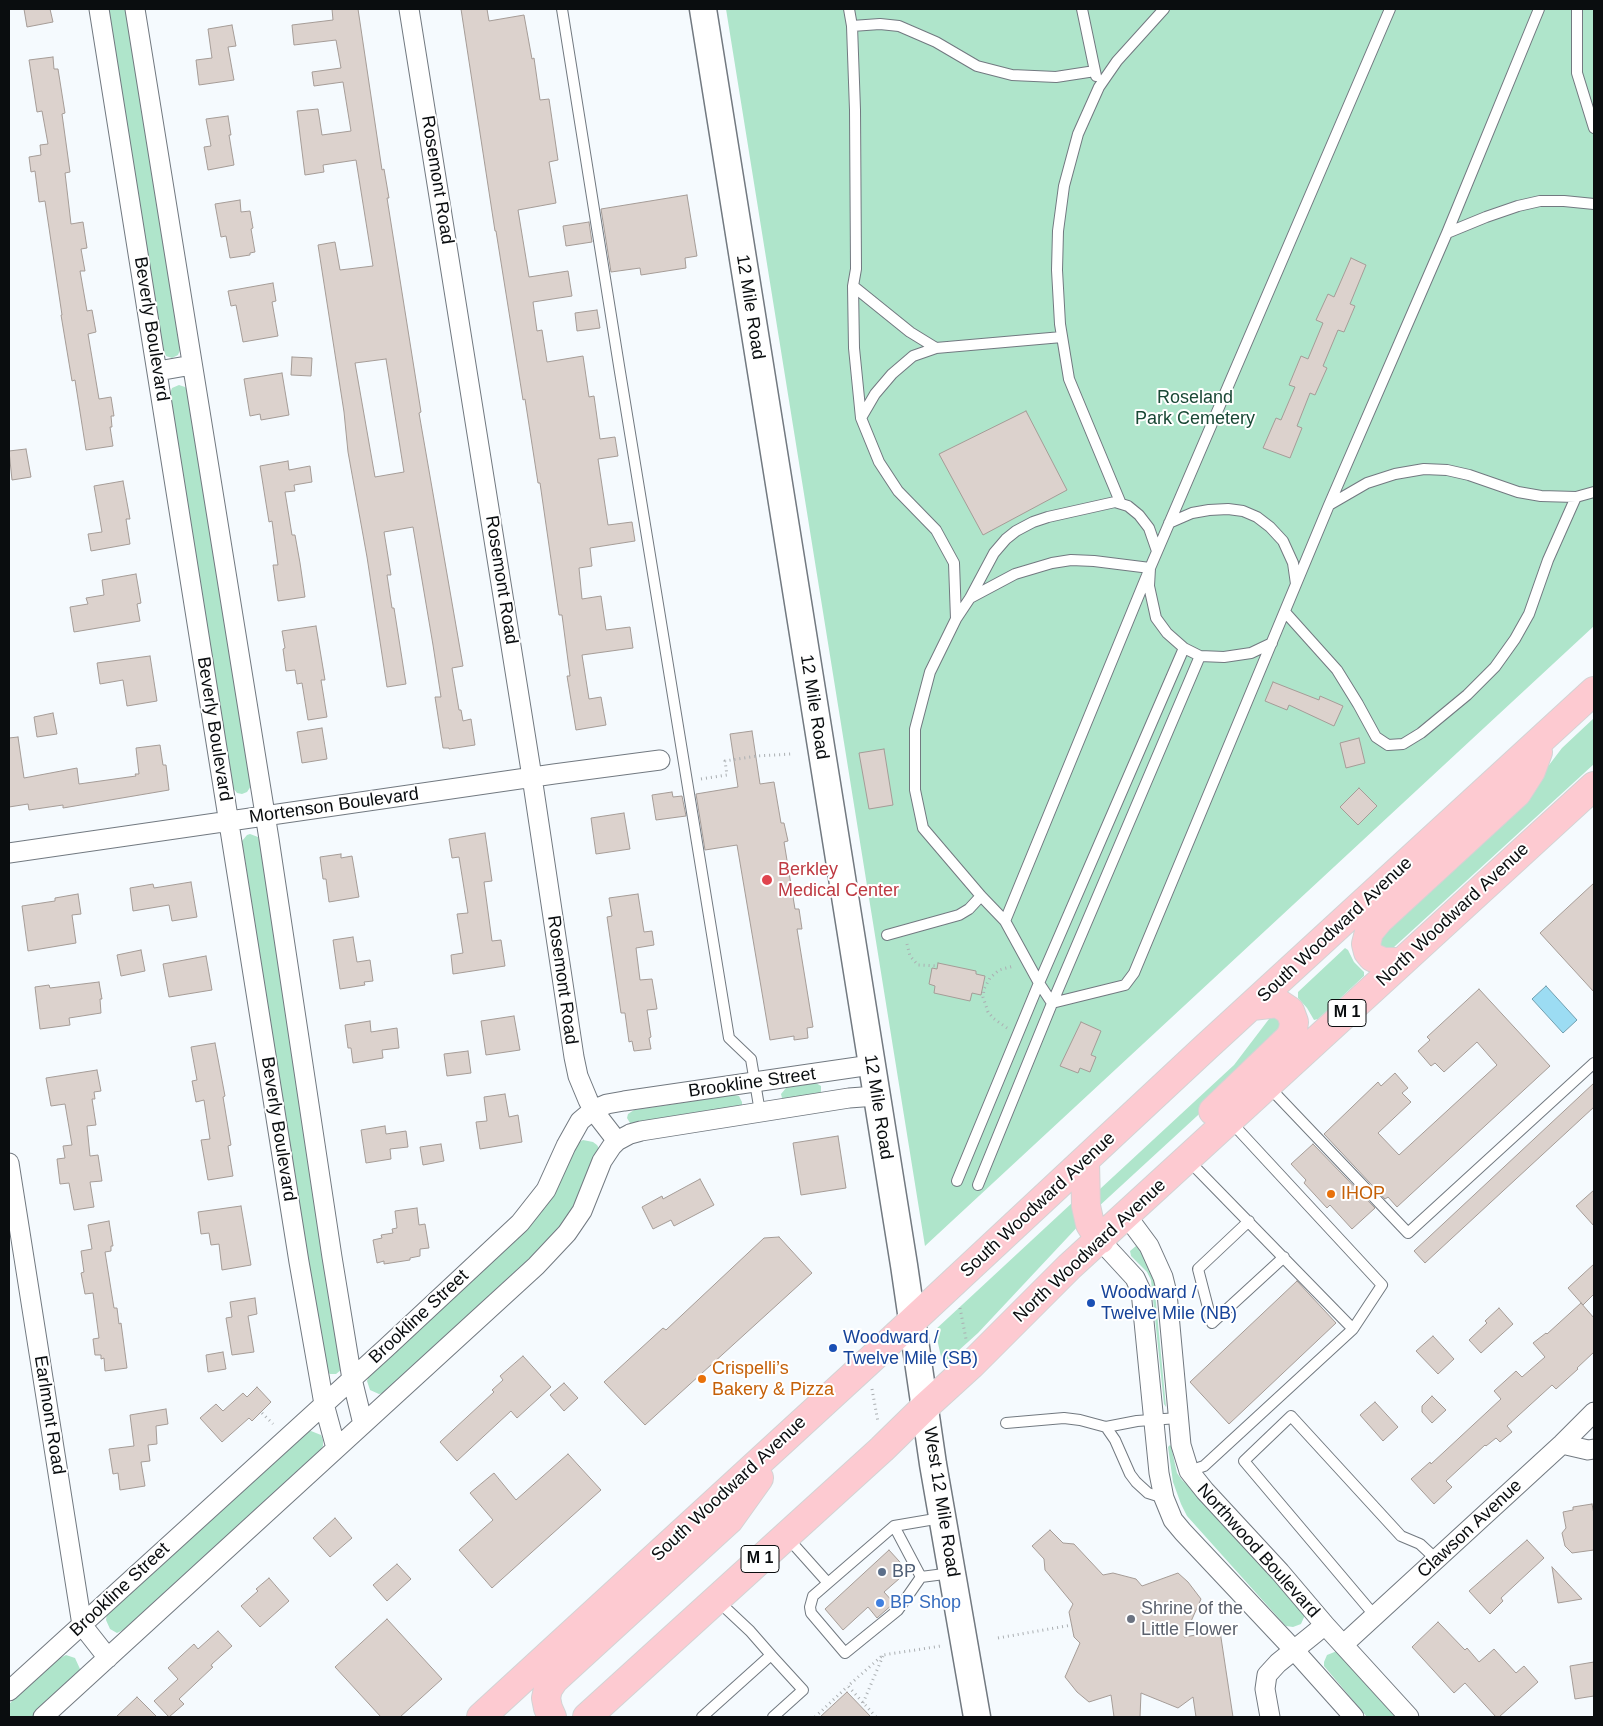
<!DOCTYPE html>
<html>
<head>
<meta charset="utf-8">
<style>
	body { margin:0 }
	#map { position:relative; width:1603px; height:1726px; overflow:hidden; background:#f5fafe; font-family:Arial,sans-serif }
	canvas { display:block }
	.frame { position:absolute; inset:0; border:10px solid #0a0d0f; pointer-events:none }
</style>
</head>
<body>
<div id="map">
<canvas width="1603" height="1726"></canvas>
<div class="frame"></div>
</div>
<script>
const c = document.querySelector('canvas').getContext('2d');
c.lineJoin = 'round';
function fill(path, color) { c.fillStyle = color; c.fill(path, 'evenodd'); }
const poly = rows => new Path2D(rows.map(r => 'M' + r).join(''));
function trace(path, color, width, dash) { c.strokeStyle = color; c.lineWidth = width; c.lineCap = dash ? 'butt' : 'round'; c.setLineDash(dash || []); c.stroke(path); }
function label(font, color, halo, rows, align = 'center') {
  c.font = font + ' Arial,sans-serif'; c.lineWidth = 4; c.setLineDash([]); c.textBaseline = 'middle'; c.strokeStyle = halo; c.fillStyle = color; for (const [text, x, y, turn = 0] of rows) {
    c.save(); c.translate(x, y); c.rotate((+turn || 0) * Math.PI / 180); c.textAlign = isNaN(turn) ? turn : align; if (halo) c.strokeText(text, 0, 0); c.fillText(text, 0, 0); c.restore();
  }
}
const green = poly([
	[108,9,127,9,180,350,178,355,172,358,166,356,163,349],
	[726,9,1594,9,1594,626,925,1246],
	[179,385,185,387,188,390,251,786,247,792,242,794,237,793,233,788,170,393,172,388],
	[1594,718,1594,764,1393,948,1385,949,1379,946,1378,933,1530,790,1562,748],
	[250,834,258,837,260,843,342,1364,341,1370,336,1374,330,1374,325,1370,242,841,247,835],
	[1345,948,1348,950,1354,962,1364,972,1364,976,1318,1019,1314,1020,1307,1008,1298,998,1298,992],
	[1276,1017,1284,1021,1284,1036,1097,1208,1097,1193,1100,1189,1234,1065,1269,1019],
	[816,1083,821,1086,821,1095,785,1100,782,1098,781,1094,786,1088],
	[734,1095,739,1096,742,1102,742,1105,738,1109,636,1124,630,1123,627,1118,628,1114,634,1110],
	[583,1140,593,1142,597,1145,600,1150,584,1193,556,1237,384,1393,379,1394,370,1390,367,1381,369,1375,513,1243,535,1220,554,1193,574,1149,578,1143],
	[1073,1202,1082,1222,978,1333,948,1360,945,1361,942,1361,935,1330],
	[1136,1246,1144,1252,1154,1282,1166,1407,1164,1404,1151,1280,1147,1272,1131,1256,1130,1251],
	[311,1431,321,1435,323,1440,323,1446,318,1454,127,1628,117,1633,110,1629,106,1620,107,1614,306,1432],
	[1170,1445,1171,1446,1177,1473,1182,1480,1202,1498,1302,1607,1305,1615,1301,1624,1293,1627,1286,1626,1283,1623,1187,1516,1181,1504,1173,1482,1168,1447],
	[1337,1651,1341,1653,1395,1717,1367,1717,1324,1666,1324,1662,1327,1655],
	[66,1655,75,1658,80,1669,76,1678,32,1717,9,1717,9,1704,58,1659]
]);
const water = poly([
	[1546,986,1577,1020,1563,1033,1532,999,1546,986]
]);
const building = poly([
	[24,9,50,9,53,22,27,27,24,9],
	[332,9,358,9,382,170,384,169,389,198,387,198,421,412,419,413,463,666,452,668,459,710,461,710,463,721,471,719,475,745,449,749,449,748,443,748,435,697,441,697,433,645,413,527,384,532,391,575,387,575,392,608,394,608,406,684,387,687,367,557,348,452,344,412,318,245,335,242,340,270,373,266,356,160,323,165,324,172,305,175,297,111,318,109,322,135,351,131,343,82,314,86,312,72,341,68,336,40,294,45,292,25,333,20,332,9],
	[386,359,404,472,375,477,355,363,386,359],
	[461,9,487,9,489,21,524,15,532,59,534,58,540,100,549,99,558,160,549,162,556,203,518,210,529,277,568,271,572,296,533,302,537,331,542,330,547,362,583,356,589,397,594,396,600,439,615,437,618,456,598,459,608,525,632,522,635,541,590,548,592,566,579,568,582,599,601,596,606,630,630,627,633,648,582,655,589,699,601,697,606,725,576,730,567,676,570,676,562,615,559,615,540,483,538,483,525,399,523,400,496,231,495,231,461,9],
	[232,25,236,46,228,47,234,80,199,85,196,60,212,58,208,29,232,25],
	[53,57,54,69,58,69,65,113,62,114,70,172,65,173,71,224,83,222,87,248,81,249,85,271,80,271,87,311,92,310,96,332,88,334,99,399,111,397,114,416,111,416,112,427,110,427,113,446,86,450,75,380,72,381,61,315,62,315,45,201,39,202,35,171,31,172,29,157,41,155,40,145,48,144,42,111,37,112,29,60,53,57],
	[228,116,231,135,229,135,234,165,208,170,204,147,211,146,206,119,228,116],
	[687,195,697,256,685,258,686,268,641,275,640,268,611,272,601,209,687,195],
	[240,200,241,212,250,211,253,228,251,229,255,252,250,253,250,255,230,258,226,236,221,237,215,204,240,200],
	[589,222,592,242,566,246,563,226,589,222],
	[1351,258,1366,265,1350,304,1355,306,1344,332,1338,330,1323,366,1327,368,1315,395,1310,393,1297,426,1302,428,1290,458,1263,448,1276,418,1281,420,1295,387,1289,385,1301,356,1308,359,1323,323,1316,320,1328,294,1334,297,1351,258],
	[273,283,276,301,272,302,278,336,243,342,236,305,231,306,228,291,273,283],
	[597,310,600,328,577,331,575,313,597,310],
	[292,357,312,358,311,376,291,375,292,357],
	[282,373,289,415,261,420,260,414,250,416,244,379,282,373],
	[1026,411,1067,490,983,535,939,454,1026,411],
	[26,449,31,477,12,480,9,451,26,449],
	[288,461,289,470,310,466,312,482,294,485,295,491,285,492,292,535,295,535,300,563,305,597,278,601,273,565,278,565,272,521,269,522,260,466,288,461],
	[123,481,130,519,126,519,130,544,91,551,88,534,102,532,94,486,123,481],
	[136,574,141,603,137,604,140,621,74,632,70,607,88,604,86,598,104,595,102,580,136,574],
	[316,626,325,680,321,680,327,717,308,720,302,683,297,684,295,670,286,671,283,649,285,648,282,631,316,626],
	[150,656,157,701,127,706,123,680,100,684,97,663,150,656],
	[1273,682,1319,700,1320,696,1343,706,1334,726,1289,705,1287,710,1265,701,1273,682],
	[53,713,57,734,37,737,34,717,53,713],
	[322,728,327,759,302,763,297,732,322,728],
	[752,731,760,784,774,782,781,823,784,823,788,841,784,842,795,909,799,909,802,929,797,929,813,1027,807,1028,808,1038,794,1040,794,1036,770,1040,737,845,705,850,696,794,738,787,730,734,752,731],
	[18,737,24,778,77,768,79,784,136,776,135,774,139,774,136,748,160,745,163,765,166,765,169,790,63,808,63,805,29,810,28,804,9,807,9,738,18,737],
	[1359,738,1365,763,1346,768,1340,743,1359,738],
	[884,749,893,805,869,809,859,753,884,749],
	[1359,788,1377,806,1358,825,1340,807,1359,788],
	[672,792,673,797,682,796,686,816,656,820,652,795,672,792],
	[624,813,630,849,596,854,591,818,624,813],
	[485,833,492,881,484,882,492,941,501,940,505,966,453,974,451,955,463,953,457,914,468,913,459,857,452,858,449,839,485,833],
	[341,854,341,858,352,856,359,897,329,902,326,879,323,879,320,857,341,854],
	[191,882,197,917,172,921,169,905,133,911,130,888,153,884,154,888,191,882],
	[1594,883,1594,992,1540,933,1594,883],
	[78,894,81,914,72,915,76,943,28,951,22,906,55,901,55,898,78,894],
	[638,894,644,932,652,931,654,945,636,948,640,980,652,979,657,1009,647,1010,651,1037,649,1038,651,1049,634,1051,632,1041,629,1042,625,1013,621,1013,607,917,612,916,609,898,638,894],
	[353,937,357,962,370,960,373,981,364,982,365,985,340,989,333,940,353,937],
	[141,950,145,971,121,976,117,955,141,950],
	[206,956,212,990,169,997,163,964,206,956],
	[938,963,976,971,976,974,985,976,981,995,972,993,970,1001,934,993,935,986,929,984,932,968,937,969,938,963],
	[99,982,102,999,100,999,101,1013,69,1018,70,1025,40,1029,35,987,49,985,50,988,99,982],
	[1479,989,1550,1066,1397,1207,1388,1197,1385,1199,1324,1134,1378,1082,1381,1086,1395,1073,1408,1088,1402,1093,1411,1102,1378,1133,1399,1155,1497,1065,1477,1042,1444,1072,1435,1063,1431,1066,1418,1051,1430,1040,1427,1037,1479,989],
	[514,1016,520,1050,486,1055,481,1021,514,1016],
	[370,1021,371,1032,397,1028,399,1048,382,1050,383,1058,353,1063,351,1048,348,1048,345,1025,370,1021],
	[1081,1022,1101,1031,1091,1055,1096,1057,1090,1072,1080,1068,1078,1073,1060,1066,1081,1022],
	[215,1043,225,1096,223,1097,231,1145,228,1146,233,1176,208,1180,201,1140,210,1139,204,1100,196,1102,192,1081,197,1080,191,1047,215,1043],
	[468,1051,471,1073,447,1076,444,1054,468,1051],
	[97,1070,101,1091,94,1092,95,1099,92,1099,96,1125,87,1126,90,1156,98,1155,102,1181,90,1182,94,1207,74,1210,69,1183,60,1184,57,1159,65,1158,63,1146,72,1145,65,1104,51,1106,46,1078,97,1070],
	[1594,1083,1594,1107,1425,1263,1414,1251,1594,1083],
	[505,1094,509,1117,518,1115,522,1142,480,1149,476,1122,487,1121,484,1097,505,1094],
	[385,1126,386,1134,406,1131,408,1147,390,1149,391,1159,366,1163,361,1130,385,1126],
	[838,1136,846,1188,801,1195,793,1143,838,1136],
	[441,1144,444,1161,423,1165,420,1147,441,1144],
	[1313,1144,1375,1208,1352,1229,1330,1205,1327,1208,1304,1183,1306,1180,1291,1164,1313,1144],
	[700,1179,714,1205,674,1226,671,1220,653,1229,642,1207,662,1196,663,1199,700,1179],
	[1594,1190,1594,1226,1576,1206,1594,1190],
	[241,1206,251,1265,222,1270,219,1244,211,1245,209,1233,201,1234,198,1212,241,1206],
	[417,1208,419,1225,425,1224,429,1248,420,1249,420,1256,410,1258,410,1260,384,1264,384,1261,377,1263,373,1240,382,1238,381,1235,393,1233,392,1229,397,1228,395,1211,417,1208],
	[109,1221,113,1246,111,1246,111,1251,105,1252,114,1308,117,1308,119,1324,121,1323,127,1368,105,1371,104,1358,101,1359,101,1355,95,1355,93,1339,99,1338,93,1293,85,1294,81,1273,84,1272,81,1251,92,1249,88,1225,109,1221],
	[779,1237,812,1273,645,1425,604,1382,663,1328,666,1330,764,1238,779,1237],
	[1594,1264,1594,1294,1583,1305,1568,1288,1594,1264],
	[1297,1281,1336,1323,1229,1424,1190,1382,1297,1281],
	[255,1298,257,1314,248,1316,254,1352,232,1355,226,1318,232,1317,230,1302,255,1298],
	[1581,1303,1594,1318,1594,1352,1577,1368,1578,1369,1556,1389,1552,1385,1507,1426,1512,1432,1500,1442,1496,1438,1486,1446,1485,1445,1446,1481,1452,1487,1434,1504,1411,1479,1430,1462,1431,1464,1501,1399,1494,1391,1516,1371,1522,1377,1545,1357,1533,1343,1546,1333,1547,1334,1581,1303],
	[1499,1308,1513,1324,1481,1353,1469,1340,1487,1323,1485,1321,1499,1308],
	[1433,1336,1454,1359,1438,1374,1416,1351,1433,1336],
	[223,1352,226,1369,208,1372,206,1355,223,1352],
	[523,1356,551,1387,517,1418,511,1411,457,1461,440,1442,494,1392,492,1390,503,1380,500,1376,523,1356],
	[564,1383,578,1398,564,1411,550,1395,564,1383],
	[257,1387,271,1402,252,1421,249,1418,222,1442,200,1418,216,1404,223,1411,243,1393,247,1397,257,1387],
	[1432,1396,1446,1410,1432,1423,1422,1412,1422,1406,1432,1396],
	[1375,1402,1398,1427,1383,1441,1360,1415,1375,1402],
	[166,1409,168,1424,156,1426,157,1444,148,1445,150,1461,141,1462,145,1486,120,1490,118,1473,113,1474,109,1449,134,1446,130,1415,166,1409],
	[568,1454,601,1490,492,1588,459,1550,493,1520,470,1493,494,1473,516,1500,568,1454],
	[1592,1504,1594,1514,1594,1550,1572,1553,1565,1546,1562,1533,1566,1528,1563,1512,1573,1510,1573,1507,1592,1504],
	[335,1518,352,1538,330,1557,313,1538,335,1518],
	[1050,1530,1063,1543,1074,1544,1103,1575,1113,1573,1136,1579,1142,1586,1178,1573,1188,1582,1201,1599,1184,1637,1220,1631,1233,1717,1196,1717,1193,1697,1178,1708,1141,1693,1140,1717,1114,1717,1111,1695,1089,1702,1077,1692,1065,1677,1080,1643,1074,1637,1069,1612,1073,1604,1045,1570,1044,1559,1032,1546,1050,1530],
	[1527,1540,1544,1558,1501,1598,1503,1601,1490,1614,1469,1591,1527,1540],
	[889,1550,908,1571,884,1592,894,1603,877,1618,868,1607,843,1630,825,1609,889,1550],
	[397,1564,411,1579,387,1601,373,1585,397,1564],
	[1552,1567,1582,1599,1558,1603,1552,1567],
	[269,1578,289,1601,260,1627,241,1606,258,1591,256,1589,269,1578],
	[387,1619,442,1679,400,1717,381,1717,335,1667,387,1619],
	[1438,1622,1465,1650,1467,1648,1479,1662,1494,1649,1516,1673,1524,1666,1538,1682,1499,1717,1496,1717,1465,1683,1454,1693,1412,1647,1438,1622],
	[218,1631,232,1646,212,1664,211,1666,213,1667,179,1699,184,1704,169,1717,154,1701,178,1679,168,1668,194,1644,198,1649,218,1631],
	[1594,1662,1594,1696,1575,1699,1570,1666,1594,1662],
	[847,1692,871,1717,820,1717,847,1692],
	[137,1697,157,1717,116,1717,137,1697]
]);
const path = poly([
	[701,779,727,775,725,761,757,756,791,754],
	[907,944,910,956,918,965,937,966],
	[1007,1028,993,1018,988,1012,983,997,984,989,990,978,999,970,1014,966],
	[960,1308,966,1339],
	[872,1389,878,1422],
	[262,1413,273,1424],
	[998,1638,1072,1625],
	[863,1703,883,1656],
	[815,1717,848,1686],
	[876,1717,848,1686,883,1655,941,1646]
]);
const service = poly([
	[562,9,620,372,729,1038,751,1059,760,1112],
	[849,9,852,26,855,110,856,269,853,286,854,348,861,418,879,462,898,491,936,530,954,563,956,619,930,672,915,729,915,790,923,828,981,896,1005,921,1039,983,1052,1003,1125,985,1134,973,1329,505,1447,233,1539,9],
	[1082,9,1096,76],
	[1577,9,1577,73,1594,128],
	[852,26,880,24,899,26,936,42,977,66,1012,75,1056,77,1095,71],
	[1447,233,1486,217,1518,206,1540,201,1564,201,1594,204],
	[853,286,910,332,936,348],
	[861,418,875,394,892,374,913,356,936,348,1062,337],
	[1121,504,1069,379,1060,324,1057,270,1058,231,1064,186,1078,134,1099,87,1117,61,1164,9],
	[1329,505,1367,483,1395,474,1424,469,1447,470,1469,475,1518,492,1541,496,1576,497,1594,492],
	[1169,523,1192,513,1209,510,1228,509,1243,511,1257,517,1270,527,1283,541,1293,563,1296,584],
	[970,598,1015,574,1052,563,1071,560,1094,561,1150,568,1149,586,1156,618,1167,633,1184,648,1200,656,1224,657,1251,653,1272,643],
	[1285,612,1337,670,1358,704,1376,737,1388,745,1403,744,1421,733,1467,695,1495,667,1515,639,1529,614,1548,560,1576,497],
	[956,619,970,598,994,553,1006,539,1016,531,1033,522,1048,517,1115,502,1128,506,1139,515,1149,528,1157,551],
	[1005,921,1150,568,1390,9],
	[887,935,959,915,969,909,981,896],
	[1268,1086,1408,1233,1594,1063],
	[1231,1122,1382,1285,1353,1329],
	[1188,1160,1353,1329,1204,1466,1189,1471],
	[957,1181,1039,983,1184,648],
	[978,1185,1051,1006,1200,656],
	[1249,1221,1198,1269,1212,1323,1284,1257],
	[1006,1423,1064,1418,1080,1420,1106,1427,1137,1421,1178,1418],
	[1106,1427,1115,1440,1130,1474,1136,1482,1148,1493,1164,1498],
	[894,1526,921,1577,952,1573],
	[786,1536,828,1583,894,1526,941,1518],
	[828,1583,813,1596,810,1607,811,1613,845,1653,898,1610,921,1577],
	[1375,1616,1244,1461,1291,1416,1401,1536,1420,1544,1436,1559],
	[771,1655,803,1690,773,1717],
	[702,1717,771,1655,750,1631,718,1601]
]);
const minor = poly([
	[99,9,299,1262,324,1404,336,1448],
	[135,9,269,839,332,1257,352,1379,363,1424],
	[409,9,532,777,574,1057,578,1076,588,1100,593,1110,617,1141],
	[158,371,192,365],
	[9,853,554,774,660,760],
	[9,1163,82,1625,108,1658],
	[1126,1215,1149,1246,1163,1277,1167,1293,1181,1445,1189,1471,1205,1491,1280,1572,1325,1625,1409,1717],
	[1100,1240,1135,1278,1141,1291,1159,1473,1164,1498,1173,1520,1183,1532,1294,1650,1354,1717],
	[1562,1444,1588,1450,1594,1449],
	[1344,1644,1562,1444,1594,1412],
	[9,1691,386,1348,520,1223,546,1190,566,1146,580,1121,593,1110,607,1104,624,1101,871,1065],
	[43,1717,536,1266,567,1233,582,1211,602,1161,612,1146,617,1141,630,1134,641,1131,849,1098,876,1096],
	[1270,1717,1265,1689,1267,1675,1278,1663,1325,1625]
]);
const secondary = poly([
	[703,9,904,1265,933,1464,977,1717]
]);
const primary = poly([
	[1402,962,1383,962,1372,957,1368,952,1366,944,1369,932,1379,920,1517,793,1531,771,1538,752],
	[1213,1111,1290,1037,1293,1030,1294,1022,1290,1011,1278,1003,1252,1006],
	[1085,1161,1086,1206,1090,1224,1100,1240],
	[481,1717,867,1363,1205,1048,1594,691],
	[552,1717,548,1708,546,1698,548,1689,554,1680,729,1520,759,1478],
	[587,1717,882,1449,926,1406,971,1365,1069,1267,1594,786]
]);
const markers = [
	[767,880,6,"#e0444e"],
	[1331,1194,5,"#e8710a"],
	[1091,1303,5,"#1a4fb4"],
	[833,1348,5,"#1a4fb4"],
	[702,1379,5,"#e8710a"],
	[882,1572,5,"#5c6f8a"],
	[880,1603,5,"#3f7fe0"],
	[1131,1619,5,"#6b7280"]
];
const shields = [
	[1347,1013,38],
	[760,1559,38]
];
const shieldNames = [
	["M 1",1347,1013],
	["M 1",760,1559]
];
const streetNames = [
	["Rosemont Road",437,180,81],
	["12 Mile Road",750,307,81],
	["Beverly Boulevard",151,329,81],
	["Rosemont Road",501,580,81],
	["12 Mile Road",814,707,81],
	["Beverly Boulevard",214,729,81],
	["Mortenson Boulevard",334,806,-8],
	["North Woodward Avenue",1453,915,-43],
	["South Woodward Avenue",1335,930,-43],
	["Rosemont Road",562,980,82],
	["Brookline Street",752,1083,-8],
	["12 Mile Road",878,1107,81],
	["Beverly Boulevard",278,1129,81],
	["South Woodward Avenue",1038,1205,-43],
	["North Woodward Avenue",1090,1251,-43],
	["Brookline Street",419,1317,-43],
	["Earlmont Road",49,1415,81],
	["South Woodward Avenue",729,1489,-43],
	["West 12 Mile Road",941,1502,81],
	["Clawson Avenue",1470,1529,-43],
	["Northwood Boulevard",1258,1551,48],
	["Brookline Street",120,1590,-43]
];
const parkNames = [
	["Roseland",1195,398],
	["Park Cemetery",1195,419]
];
const healthNames = [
	["Berkley",778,870],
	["Medical Center",778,891]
];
const foodNames = [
	["IHOP",1341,1194],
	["Crispelli’s",712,1369],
	["Bakery & Pizza",712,1390]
];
const transitNames = [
	["Woodward /",1101,1293],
	["Twelve Mile (NB)",1101,1314],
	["Woodward /",843,1338],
	["Twelve Mile (SB)",843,1359]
];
const serviceNames = [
	["BP",892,1572]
];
const shopNames = [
	["BP Shop",890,1603]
];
const worshipNames = [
	["Shrine of the",1141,1609],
	["Little Flower",1141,1630]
];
fill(green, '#afe5cb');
fill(water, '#9cdcf3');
trace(water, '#709eaf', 1);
fill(building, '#dcd2cd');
trace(building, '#a59c97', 1);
trace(service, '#727980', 12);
trace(minor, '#727980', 21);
trace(secondary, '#727980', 29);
trace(primary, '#d3d3d4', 30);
trace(path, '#abafb2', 3, [1, 4]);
trace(service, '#fff', 10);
trace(minor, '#fff', 19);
trace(secondary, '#fff', 26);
trace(primary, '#fdcad1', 28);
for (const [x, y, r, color] of markers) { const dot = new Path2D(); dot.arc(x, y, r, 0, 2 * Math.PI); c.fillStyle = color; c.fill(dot); trace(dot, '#fff', 2); }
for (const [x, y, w] of shields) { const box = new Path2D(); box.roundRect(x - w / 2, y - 13.5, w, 27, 4); c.fillStyle = '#fff'; c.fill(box); trace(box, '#0a0d0f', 1); }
label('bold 16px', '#0a0d0f', null, shieldNames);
label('18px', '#0a0d0f', '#fff', streetNames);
label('18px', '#194835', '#fff', parkNames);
label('18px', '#be3a42', '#fff', healthNames, 'left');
label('18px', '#c56008', '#fff', foodNames, 'left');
label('18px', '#164399', '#fff', transitNames, 'left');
label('18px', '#4e5e75', '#fff', serviceNames, 'left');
label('18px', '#366cbe', '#fff', shopNames, 'left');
label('18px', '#5b616d', '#fff', worshipNames, 'left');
</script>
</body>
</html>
